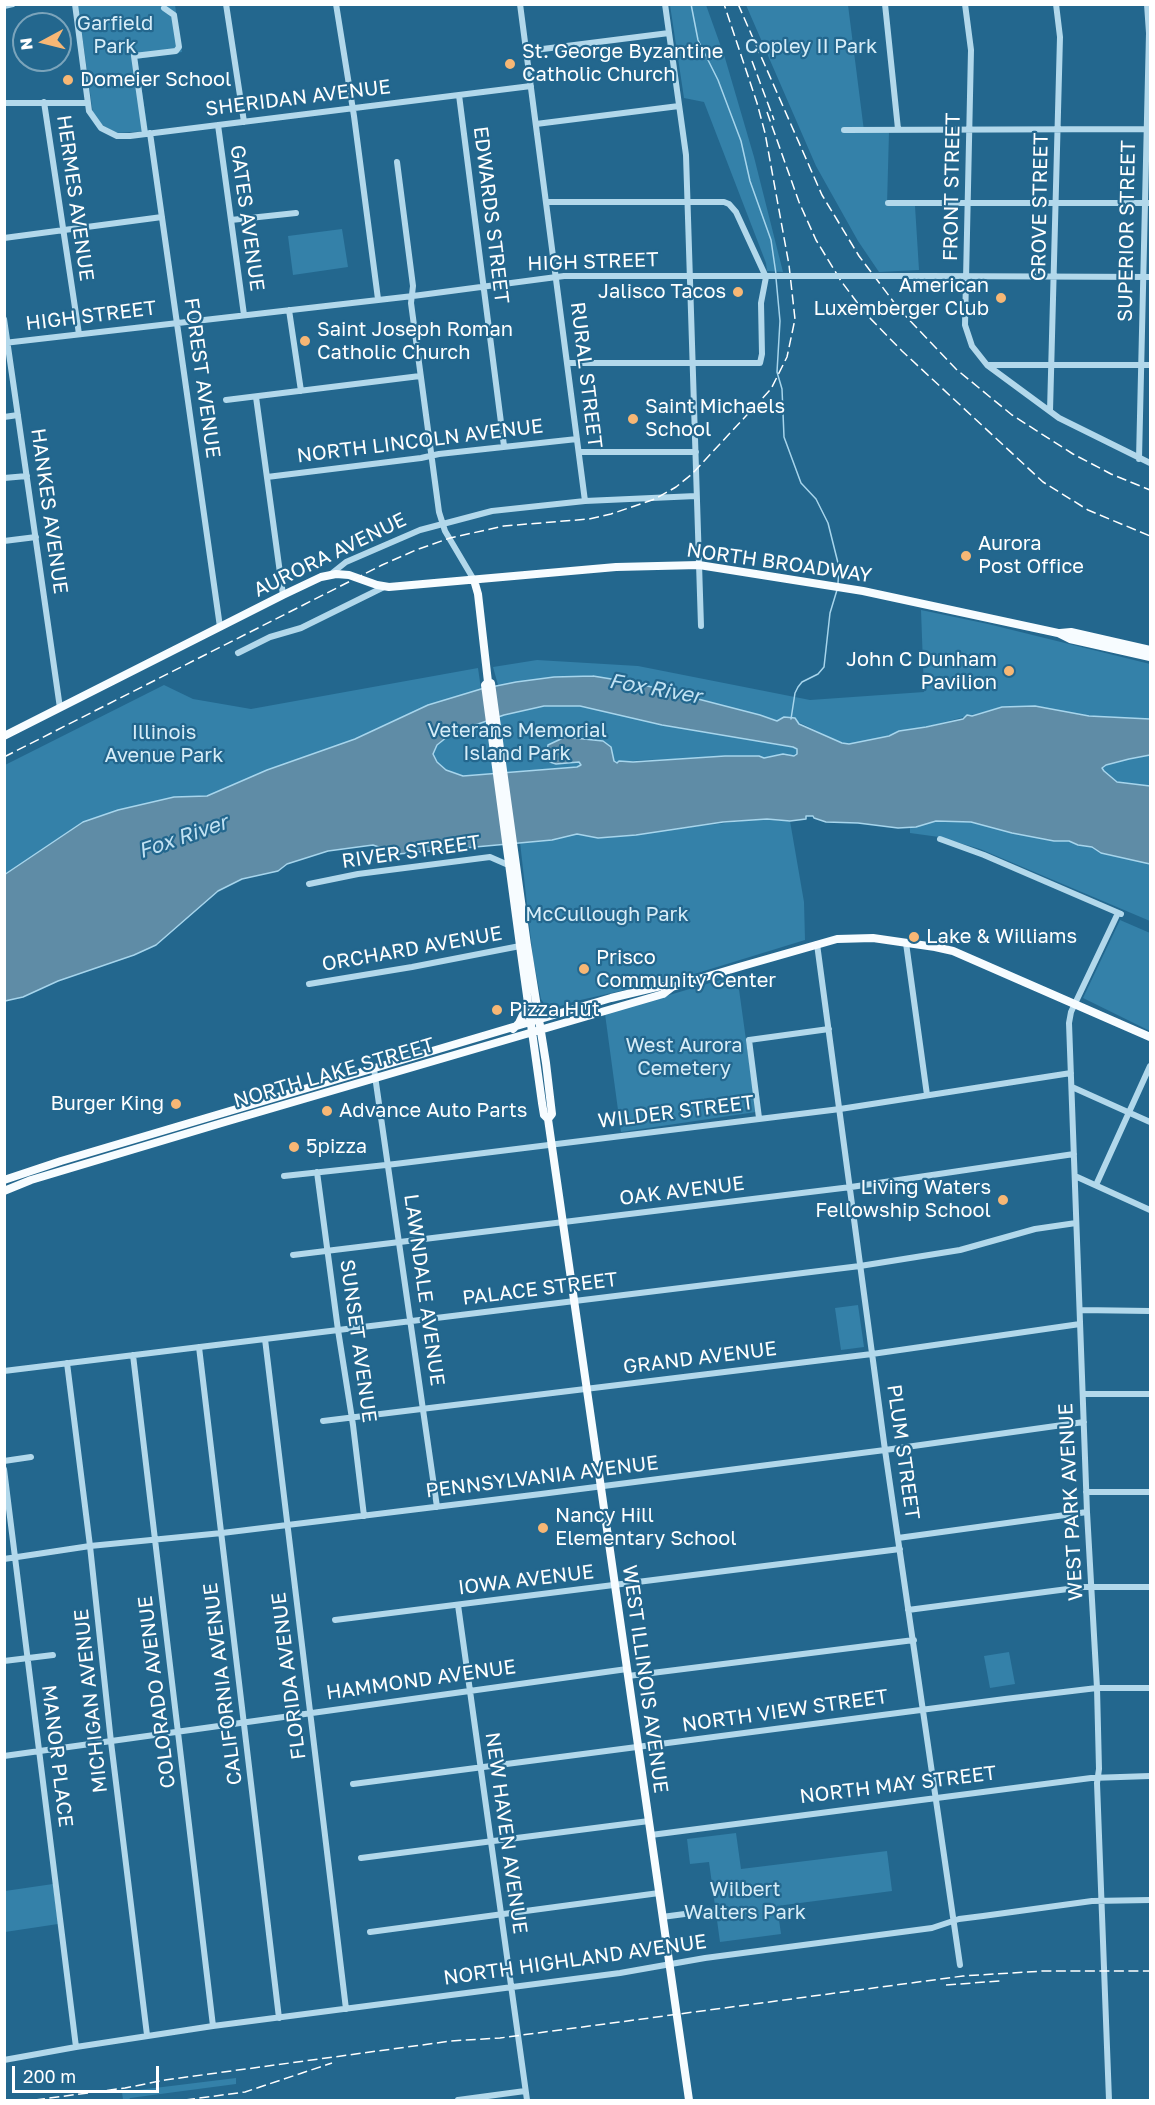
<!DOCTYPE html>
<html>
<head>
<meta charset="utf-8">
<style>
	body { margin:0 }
	#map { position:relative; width:1155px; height:2105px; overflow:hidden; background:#23678e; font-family:"Golos Text",sans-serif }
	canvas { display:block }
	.frame { position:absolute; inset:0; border:6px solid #fff; pointer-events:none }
	.north { position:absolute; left:12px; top:12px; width:60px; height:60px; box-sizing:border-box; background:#23678e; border:2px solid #7ba4bb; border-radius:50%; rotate:263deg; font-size:16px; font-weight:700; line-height:24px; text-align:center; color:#fff }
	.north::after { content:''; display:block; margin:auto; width:21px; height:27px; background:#f7b775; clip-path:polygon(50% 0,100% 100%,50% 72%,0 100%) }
	.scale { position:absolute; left:12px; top:2066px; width:147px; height:27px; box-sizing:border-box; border:3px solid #fff; border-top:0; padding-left:8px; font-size:18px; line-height:21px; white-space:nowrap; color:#fff; -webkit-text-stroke:4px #23678e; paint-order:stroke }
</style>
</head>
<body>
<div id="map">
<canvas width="1155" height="2105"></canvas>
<div class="frame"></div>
<div class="north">N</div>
<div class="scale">200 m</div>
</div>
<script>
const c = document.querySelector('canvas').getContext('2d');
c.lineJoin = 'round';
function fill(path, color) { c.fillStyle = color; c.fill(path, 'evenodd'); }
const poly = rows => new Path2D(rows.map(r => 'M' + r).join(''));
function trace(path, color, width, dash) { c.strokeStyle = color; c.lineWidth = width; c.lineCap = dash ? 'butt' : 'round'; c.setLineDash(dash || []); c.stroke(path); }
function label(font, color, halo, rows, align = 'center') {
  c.font = font + ' "Golos Text",sans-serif'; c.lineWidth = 4.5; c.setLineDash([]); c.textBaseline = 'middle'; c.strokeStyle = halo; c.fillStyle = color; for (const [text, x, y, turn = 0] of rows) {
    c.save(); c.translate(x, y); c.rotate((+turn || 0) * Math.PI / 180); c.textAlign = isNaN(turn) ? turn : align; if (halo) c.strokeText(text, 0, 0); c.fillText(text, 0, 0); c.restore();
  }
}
const green = poly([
	[78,5,175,5,182,52,137,59,148,131,116,133,102,125,93,114],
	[670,5,706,5,725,58,754,157,783,272,767,271,766,263,704,102,684,98],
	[746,5,848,5,864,131,889,132,887,205,915,206,919,270,879,272,858,241,816,166],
	[342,229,348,267,293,275,288,236],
	[921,610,988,624,1150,664,1150,719,1089,716,1035,706,1002,707,926,727,899,731,889,736,849,744,842,743,796,721,782,719,777,721,760,715,593,676,498,685,493,667,537,660,638,666,810,700,924,692],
	[478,668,481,689,428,705,355,739,267,770,207,796,174,797,118,810,83,822,5,875,5,765,164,685,193,699,251,709],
	[544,706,580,706,662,725,793,747,797,749,797,755,794,756,783,754,764,758,642,760,617,763,614,761,603,741,578,737,553,762,560,764,579,762,581,765,577,767,463,776,446,770,437,762,433,754,437,745,452,733,504,715],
	[1150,755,1150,786,1117,782,1104,771,1102,768,1106,765,1129,759],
	[759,819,790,821,804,902,805,940,691,975,576,1001,557,1007,546,1007,541,999,533,958,520,842,577,834,598,838],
	[953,821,971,822,1054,841,1069,841,1078,845,1092,847,1109,855,1128,857,1150,864,1150,921,980,849,939,837,910,833,910,828,929,822],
	[1120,920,1150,933,1150,1031,1083,998],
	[737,975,756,1112,621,1132,605,1014],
	[858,1305,864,1347,841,1350,835,1308],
	[1009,1652,1015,1684,990,1688,984,1656],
	[736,1833,741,1869,887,1851,892,1891,777,1906,781,1934,720,1942,709,1862,690,1864,687,1839],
	[53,1884,58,1924,5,1932,5,1891],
	[236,2078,236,2084,130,2098,129,2100,123,2100,122,2092]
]);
const water = poly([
	[593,676,636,683,760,715,777,721,784,717,795,718,799,724,842,743,849,744,889,736,899,731,926,727,963,719,967,715,972,716,1002,707,1035,706,1089,716,1150,719,1150,755,1129,759,1106,765,1102,768,1104,771,1117,782,1150,786,1150,864,1101,853,1092,847,1078,845,1069,841,1054,841,1012,833,971,822,936,821,916,827,898,828,858,823,826,822,814,818,813,816,806,816,806,819,790,821,767,819,723,822,636,835,598,838,577,834,552,840,398,854,373,845,328,851,287,864,278,871,242,879,218,891,156,945,134,955,58,981,23,997,5,1001,4,875,83,822,118,810,174,797,207,796,267,770,355,739,428,705,481,689,516,682,554,677,593,676],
	[544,706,580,706,662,725,793,747,797,749,797,754,794,756,783,754,764,758,759,756,725,756,633,762,619,761,617,763,614,761,611,747,603,741,565,737,548,745,546,758,550,762,556,764,579,762,581,765,577,767,463,776,446,770,437,762,433,754,437,745,452,733,504,715,544,706]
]);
const stream = poly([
	[691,4,698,40,718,80,741,141,750,181,771,240,776,274],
	[776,278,780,321,777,372,782,389,784,437,801,483,816,499,828,523,839,567,838,583],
	[791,719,795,693,798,687,802,682,818,674,824,667,830,613,837,590]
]);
const minor = poly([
	[75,4,89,111,101,128,117,136,130,136,531,86],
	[226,4,244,122],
	[336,4,354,116,378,299],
	[520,4,585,501],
	[665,4,686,155,701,626],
	[885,4,898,129],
	[965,4,971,50,965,325,972,346,987,365,1059,418,1150,463],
	[4,6,13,4],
	[527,51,669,33],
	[459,95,504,446],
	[44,102,79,334],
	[4,103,87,103],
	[536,124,679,106],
	[218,125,244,315],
	[844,130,1149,129],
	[150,133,220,627],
	[145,134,134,56,176,51,179,47,174,15,164,8],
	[397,162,413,286,411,303,439,512,445,531,474,580],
	[547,202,724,202,729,204,736,212,766,277,761,303,762,354,760,363,568,363],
	[888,203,1150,203],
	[231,220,296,213],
	[4,238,162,217],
	[929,276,1150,277],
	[289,310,301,391],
	[4,319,60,708],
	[4,343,413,296,564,276,753,276],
	[988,365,1150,365],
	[256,397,283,595],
	[226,400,420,376],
	[1050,411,1060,37,1056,4],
	[4,417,18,415],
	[579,452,696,452],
	[1139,459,1149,33,1147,4],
	[267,477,421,458,439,454,577,439],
	[4,478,27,476],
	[4,541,36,537],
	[331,574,346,562,420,530,492,511,585,501,696,496],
	[238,653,270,637,301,628,384,587],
	[940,839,984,855,1121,914],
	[309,884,358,874,490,857,506,864,512,863],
	[906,943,927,1095],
	[817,944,885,1450,960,1965],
	[309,984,412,967,520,946],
	[374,1069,437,1507],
	[1072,1087,1150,1122],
	[759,1118,749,1040,829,1029],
	[317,1172,338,1330,353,1425,364,1516],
	[284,1176,395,1164,840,1109,1071,1073],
	[1075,1176,1150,1210],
	[1096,1185,1150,1066],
	[293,1255,851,1187,1074,1154],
	[1080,1310,1150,1311],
	[265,1339,346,2009],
	[199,1347,279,2018],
	[133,1355,213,2026],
	[67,1363,90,1546,111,1742,147,2035],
	[4,1371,860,1266,960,1250,1035,1229,1076,1223],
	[1083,1394,1150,1394],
	[323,1421,872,1354,1080,1324],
	[4,1461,31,1457],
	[4,1469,76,2047],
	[1086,1492,1150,1492],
	[898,1538,1087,1512],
	[4,1559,90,1546,222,1533,541,1494,885,1450,1084,1422],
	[458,1605,527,2100],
	[908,1610,1083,1587,1150,1587],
	[335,1620,900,1549],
	[4,1661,53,1655],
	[628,1676,914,1640],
	[4,1756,627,1669],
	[353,1784,1005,1699,1097,1688,1150,1688],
	[651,1835,1091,1778,1150,1776],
	[361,1858,649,1821],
	[662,1917,715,1910],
	[370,1932,659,1893],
	[4,2060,76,2047,213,2026,620,1973,705,1958,932,1928,959,1919,983,1916,1092,1901,1150,1900],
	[458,2100,525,2091],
	[1109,2100,1097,1783,1099,1769,1097,1688,1087,1512,1069,1023,1071,1012,1118,913]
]);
const major = poly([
	[474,580,478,594,488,682,485,685,521,953,542,1103,544,1115,548,1119,689,2100],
	[1060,633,1071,632,1150,650],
	[488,682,491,683,527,945,546,1063,552,1114,548,1119],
	[4,736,283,595,321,577,336,574,349,575,377,585,389,587,616,567,699,565,863,591,1058,633,1070,639,1150,657],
	[513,1029,519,1023,528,1004],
	[4,1180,61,1161,611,998,661,986,672,987],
	[4,1191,31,1180,225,1122,663,994,672,987,739,967,837,939,873,938,935,947,953,951,1150,1037]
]);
const rail = poly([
	[738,4,822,195,859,256,899,309,956,369,1012,415,1073,454,1111,474,1150,490],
	[752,61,774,120],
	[767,112,799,202,816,240,841,281,865,313,902,351,1043,482,1088,510,1150,536],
	[4,757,382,565,416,550,450,538,504,526,589,519,611,514,655,499,676,487,692,474,771,389,787,357,795,319,789,265,765,133,757,103,724,4],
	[946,1985,1000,1981],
	[35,2100,125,2088,165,2080,451,2041,500,2038,963,1976,1043,1971,1150,1971],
	[185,2100,245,2092,332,2063]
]);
const minorBridge = poly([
	[753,276,929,276]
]);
const markers = [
	[510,64,6,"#f7b775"],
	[68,80,6,"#f7b775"],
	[738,292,6,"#f7b775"],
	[1001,298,6,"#f7b775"],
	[305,341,6,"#f7b775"],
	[633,419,6,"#f7b775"],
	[966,556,6,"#f7b775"],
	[1009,671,6,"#f7b775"],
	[914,937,6,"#f7b775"],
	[584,969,6,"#f7b775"],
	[497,1010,6,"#f7b775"],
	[176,1104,6,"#f7b775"],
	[327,1111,6,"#f7b775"],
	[294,1147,6,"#f7b775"],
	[1003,1200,6,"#f7b775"],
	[543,1528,6,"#f7b775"]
];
const parkNames = [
	["Garfield",115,24],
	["Park",115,47],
	["Copley II Park",811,47],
	["Veterans Memorial",517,731],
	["Island Park",517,754],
	["Illinois",164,733],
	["Avenue Park",164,756],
	["McCullough Park",607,915],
	["West Aurora",684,1046],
	["Cemetery",684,1069],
	["Wilbert",745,1890],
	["Walters Park",745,1913]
];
const poiNames = [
	["St. George Byzantine",522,52],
	["Catholic Church",522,75],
	["Domeier School",80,80],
	["American",989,286,"right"],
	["Luxemberger Club",989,309,"right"],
	["Jalisco Tacos",726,292,"right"],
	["Saint Joseph Roman",317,330],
	["Catholic Church",317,353],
	["Saint Michaels",645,407],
	["School",645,430],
	["Aurora",978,544],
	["Post Office",978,567],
	["John C Dunham",997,660,"right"],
	["Pavilion",997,683,"right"],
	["Lake & Williams",926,937],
	["Prisco",596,958],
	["Community Center",596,981],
	["Pizza Hut",509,1010],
	["Burger King",164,1104,"right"],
	["Advance Auto Parts",339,1111],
	["5pizza",306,1147],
	["Living Waters",991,1188,"right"],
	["Fellowship School",991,1211,"right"],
	["Nancy Hill",555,1516],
	["Elementary School",555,1539]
];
const streetNames = [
	["SHERIDAN AVENUE",298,98,-7],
	["FRONT STREET",952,187,-89],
	["HERMES AVENUE",75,198,82],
	["GROVE STREET",1040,207,-89],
	["EDWARDS STREET",491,215,83],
	["GATES AVENUE",247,218,82],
	["SUPERIOR STREET",1127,231,-89],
	["HIGH STREET",593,262,-2],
	["HIGH STREET",91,316,-7],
	["RURAL STREET",586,375,83],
	["FOREST AVENUE",202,378,82],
	["NORTH LINCOLN AVENUE",420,441,-7],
	["HANKES AVENUE",49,511,82],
	["AURORA AVENUE",330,555,-26],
	["NORTH BROADWAY",779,563,8],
	["RIVER STREET",411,852,-8],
	["ORCHARD AVENUE",412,949,-10],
	["NORTH LAKE STREET",334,1073,-16],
	["WILDER STREET",676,1112,-7],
	["OAK AVENUE",682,1191,-7],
	["PALACE STREET",540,1289,-7],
	["LAWNDALE AVENUE",424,1290,82],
	["SUNSET AVENUE",358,1341,82],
	["GRAND AVENUE",700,1358,-7],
	["PLUM STREET",903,1452,82],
	["PENNSYLVANIA AVENUE",542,1477,-7],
	["WEST PARK AVENUE",1071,1502,-93],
	["IOWA AVENUE",526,1580,-7],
	["FLORIDA AVENUE",289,1676,-97],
	["WEST ILLINOIS AVENUE",645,1679,82],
	["HAMMOND AVENUE",421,1680,-8],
	["CALIFORNIA AVENUE",223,1684,-97],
	["COLORADO AVENUE",157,1692,-97],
	["MICHIGAN AVENUE",91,1701,-96],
	["NORTH VIEW STREET",785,1711,-8],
	["MANOR PLACE",57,1756,83],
	["NORTH MAY STREET",898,1785,-7],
	["NEW HAVEN AVENUE",506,1833,82],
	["NORTH HIGHLAND AVENUE",575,1960,-8]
];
const waterNames = [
	["Fox River",655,689,10],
	["Fox River",183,837,-19]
];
fill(green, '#3481a9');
fill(water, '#5f8ca6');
trace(water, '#a7d5ec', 1.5);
trace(stream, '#a7d5ec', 1.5);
trace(minor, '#b2d8eb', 6);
trace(major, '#f7fcff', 8);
trace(rail, '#fff', 1.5, [10, 4.5]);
trace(minorBridge, '#b2d8eb', 6);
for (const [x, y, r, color] of markers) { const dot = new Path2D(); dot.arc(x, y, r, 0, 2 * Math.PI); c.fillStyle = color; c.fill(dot); trace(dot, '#23678e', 2); }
label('20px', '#d7edf8', '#23678e', parkNames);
label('20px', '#fff', '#23678e', poiNames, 'left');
label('20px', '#fff', '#23678e', streetNames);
label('italic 21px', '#c1e2f3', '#23678e', waterNames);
</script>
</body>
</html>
